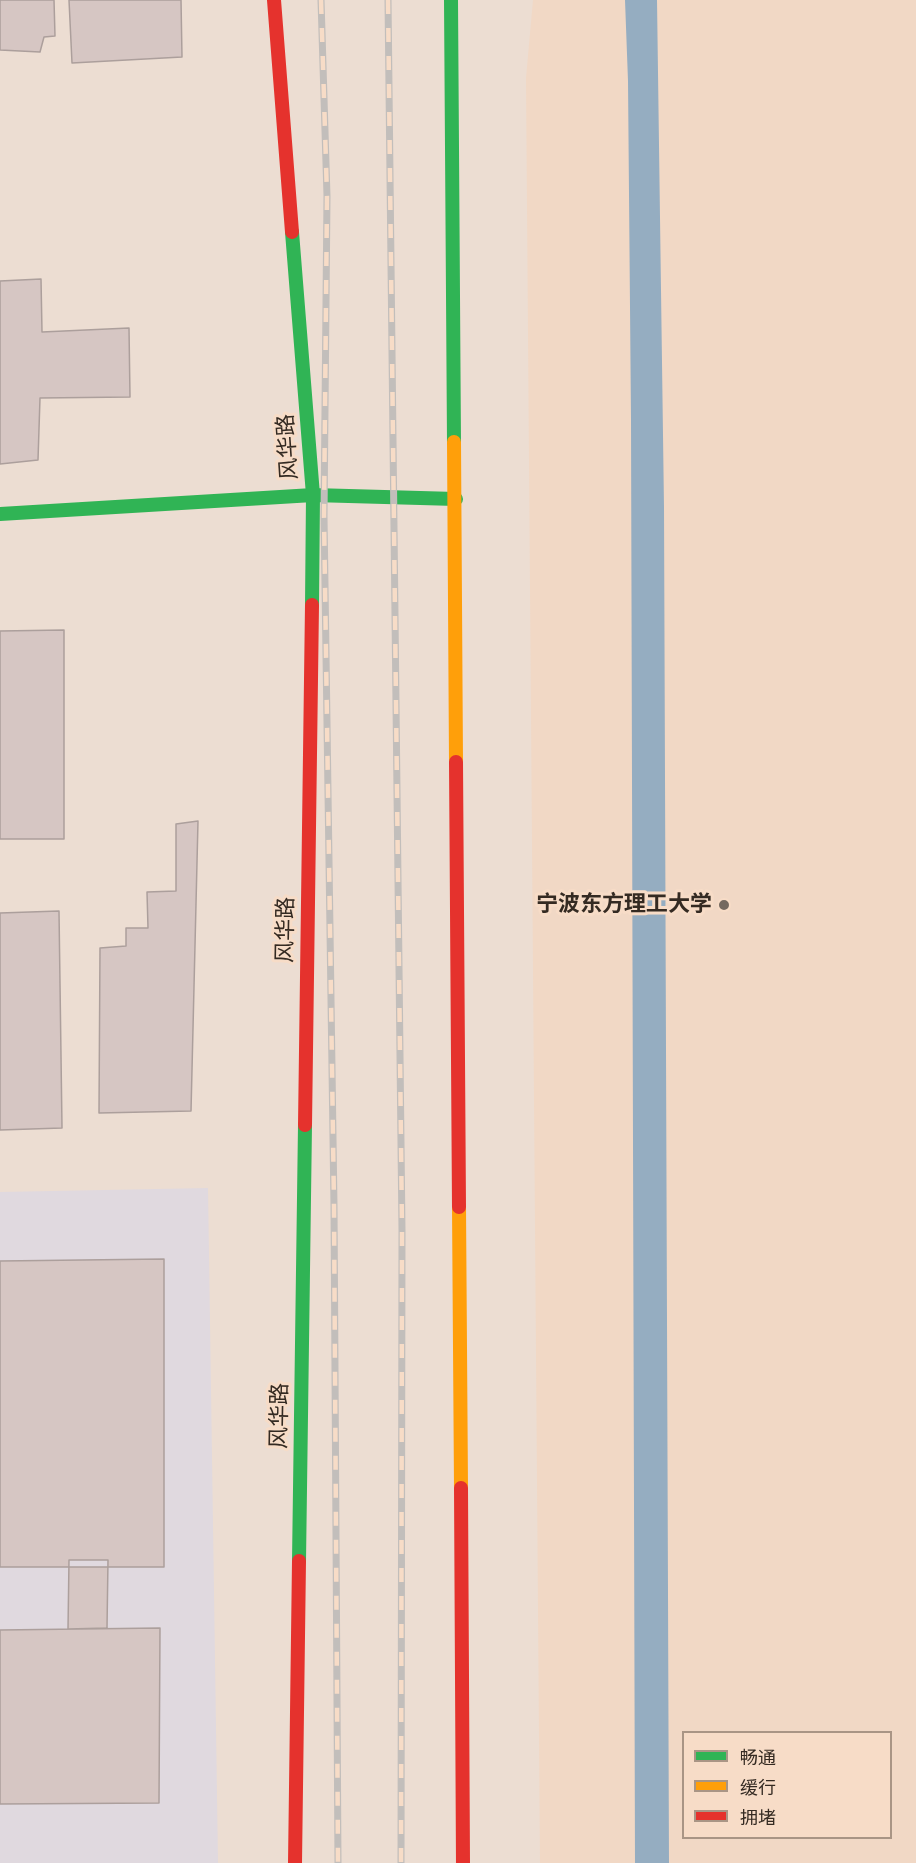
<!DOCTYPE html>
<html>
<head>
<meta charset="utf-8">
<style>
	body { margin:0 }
	#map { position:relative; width:916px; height:1863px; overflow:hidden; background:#ecddd2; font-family:Figtree,"Noto Sans SC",sans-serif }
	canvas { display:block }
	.legend { position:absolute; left:682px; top:1731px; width:210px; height:108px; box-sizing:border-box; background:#f7dcc7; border:2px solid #a99585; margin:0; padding:8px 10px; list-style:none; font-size:18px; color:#342a22 }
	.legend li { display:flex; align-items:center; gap:12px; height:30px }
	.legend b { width:30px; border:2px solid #a99585 }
</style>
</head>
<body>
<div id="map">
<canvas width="916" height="1863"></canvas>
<ul class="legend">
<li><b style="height:8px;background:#30b455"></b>畅通</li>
<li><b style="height:8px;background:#ff9f0a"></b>缓行</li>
<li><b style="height:8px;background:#e5322d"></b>拥堵</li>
</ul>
</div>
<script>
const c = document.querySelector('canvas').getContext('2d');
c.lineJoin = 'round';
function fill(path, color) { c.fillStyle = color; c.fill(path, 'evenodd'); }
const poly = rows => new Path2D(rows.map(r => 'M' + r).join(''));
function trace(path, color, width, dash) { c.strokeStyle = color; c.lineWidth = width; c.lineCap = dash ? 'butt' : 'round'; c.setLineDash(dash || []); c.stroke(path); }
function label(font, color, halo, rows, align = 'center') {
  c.font = font + ' Figtree,"Noto Sans SC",sans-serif'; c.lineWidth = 6; c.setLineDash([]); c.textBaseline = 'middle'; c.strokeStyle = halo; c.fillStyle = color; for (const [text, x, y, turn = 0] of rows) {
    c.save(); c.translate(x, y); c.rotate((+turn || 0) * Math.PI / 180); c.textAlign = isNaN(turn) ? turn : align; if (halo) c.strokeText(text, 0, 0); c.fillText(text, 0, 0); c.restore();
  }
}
const industrial = poly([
	[208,1188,218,1863,0,1863,0,1192]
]);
const built = poly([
	[533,0,916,0,916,1863,540,1863,526,78],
	[684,1732,890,1732,890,1838,684,1838]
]);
const water = poly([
	[625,0,657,0,664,507,669,1863,635,1863,631,419,628,81]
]);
const building = poly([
	[0,0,54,0,55,36,44,37,40,52,0,50,0,0],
	[69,0,181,0,182,57,72,63,69,0],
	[41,279,42,332,129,328,130,397,40,398,38,460,0,464,0,281,41,279],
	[64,630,64,839,0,839,0,631,64,630],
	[198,821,191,1111,99,1113,100,948,126,946,126,928,148,928,147,892,176,891,176,824,198,821],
	[59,911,62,1128,0,1130,0,913,59,911],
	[164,1259,164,1567,0,1567,0,1261,164,1259],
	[69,1560,108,1560,107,1628,68,1629,69,1560],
	[160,1628,159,1803,0,1804,0,1630,160,1628]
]);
const fast = poly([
	[451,0,454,442],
	[292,232,313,495,312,605],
	[0,514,313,495,456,499],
	[299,1561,305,1125]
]);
const slow = poly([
	[454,442,456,762],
	[459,1207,461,1488]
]);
const jam = poly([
	[274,0,292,232],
	[456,762,459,1207],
	[305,1125,312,605],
	[461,1488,463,1863],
	[295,1863,299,1561]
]);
const rail = poly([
	[321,0,327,196,324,516,334,1206,338,1863],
	[388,0,402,1230,401,1863]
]);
const markers = [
	[724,905,6,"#746960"]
];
const streetNames = [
	["风华路",288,447,-94],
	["风华路",286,930,-89],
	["风华路",280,1416,-89]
];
const poiNames = [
	["宁波东方理工大学",712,905]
];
fill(industrial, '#e0d9df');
fill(built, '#f1d8c5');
fill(water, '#95adc1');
fill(building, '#d6c6c3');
trace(building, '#ac9f9c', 1.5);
trace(fast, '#30b455', 14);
trace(slow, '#ff9f0a', 14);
trace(jam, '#e5322d', 14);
trace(rail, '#c2bebb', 7);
trace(rail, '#f7dcc7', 4.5, [14]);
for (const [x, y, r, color] of markers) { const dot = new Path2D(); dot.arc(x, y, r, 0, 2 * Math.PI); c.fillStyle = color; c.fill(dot); trace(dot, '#f7dcc7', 2); }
label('22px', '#342a22', '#f7dcc7', streetNames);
label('bold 22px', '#342a22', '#f7dcc7', poiNames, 'right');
</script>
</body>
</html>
